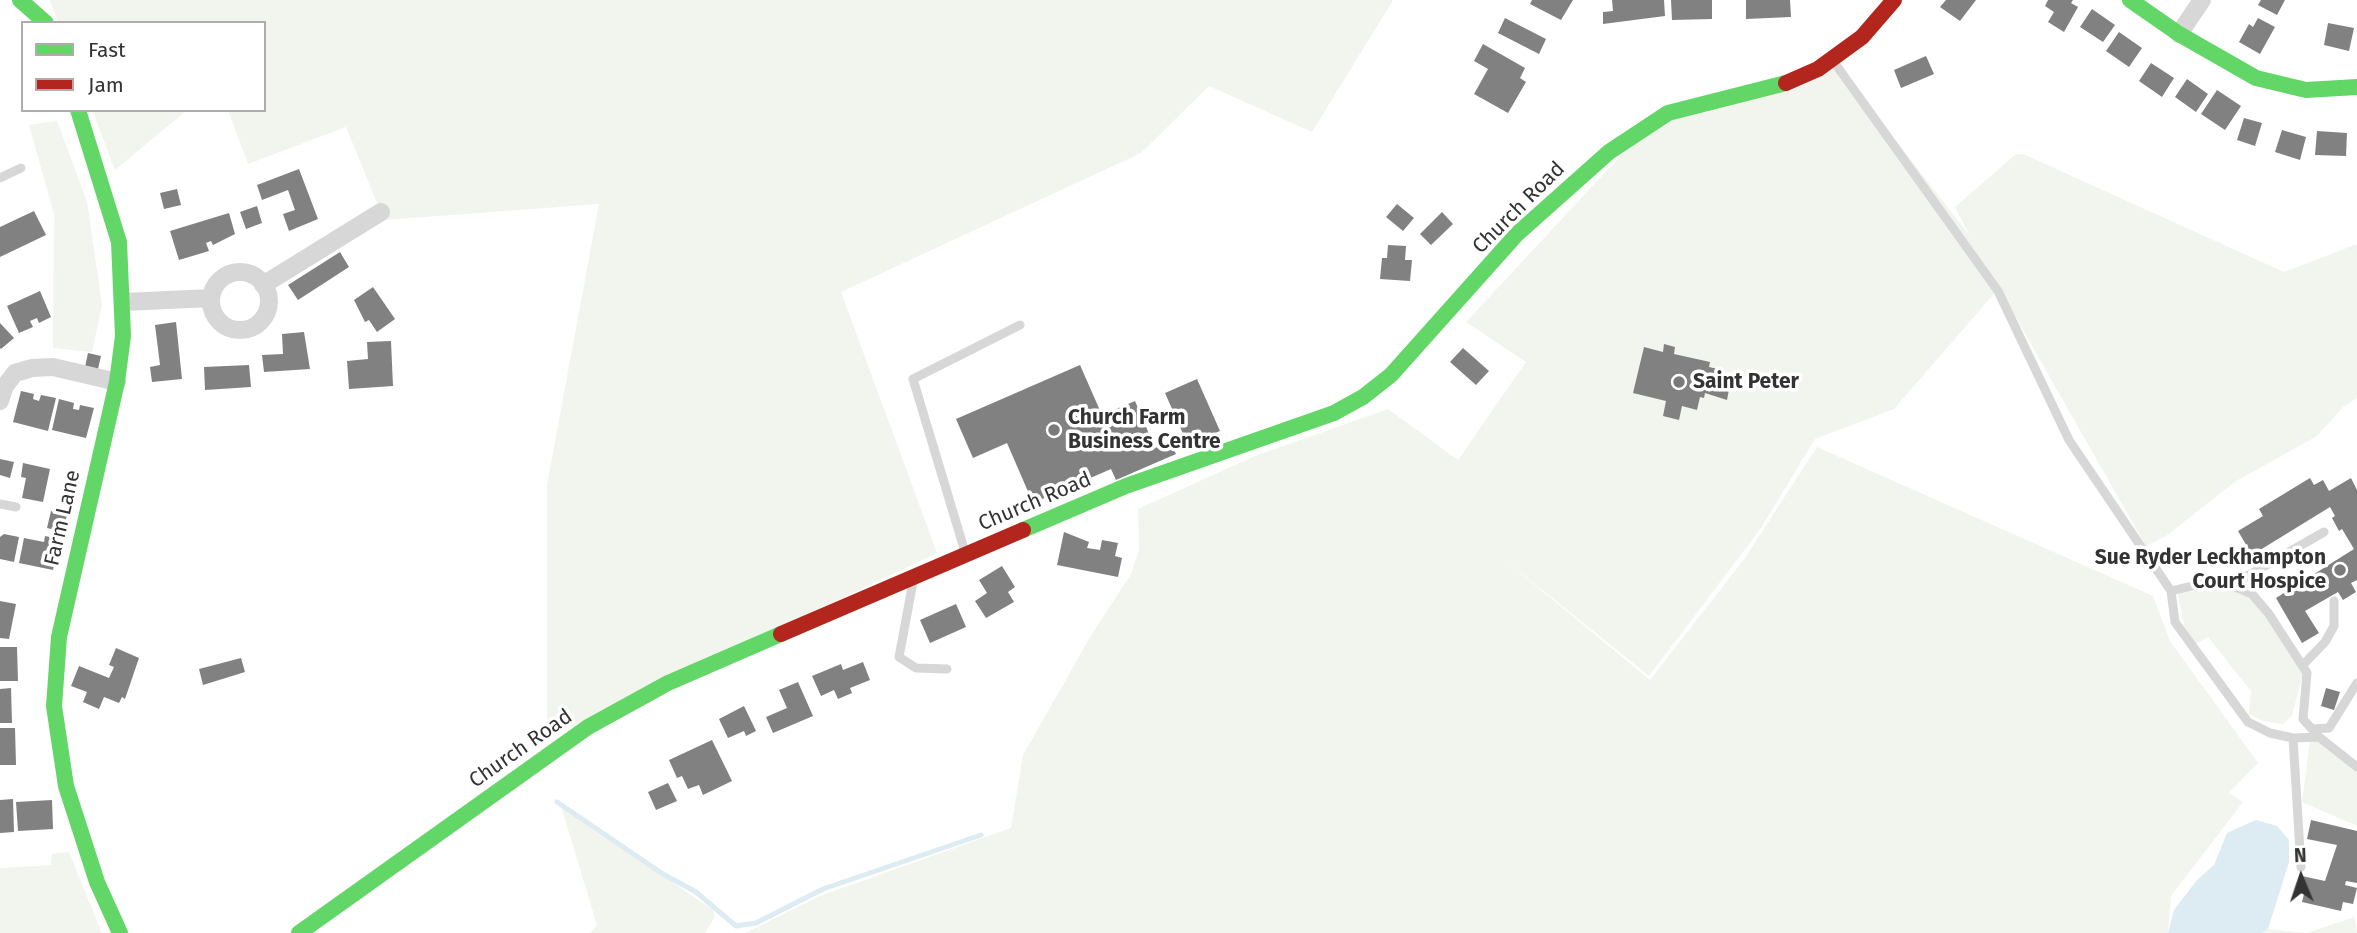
<!DOCTYPE html>
<html>
<head>
<meta charset="utf-8">
<style>
	body { margin:0 }
	#map { position:relative; width:2357px; height:933px; overflow:hidden; background:#fff; font-family:"Fira Sans",sans-serif }
	canvas { display:block }
	.legend { position:absolute; left:21px; top:21px; width:245px; height:91px; box-sizing:border-box; background:#fff; border:2px solid #adadad; margin:0; padding:9px 12px; list-style:none; font-size:21px; color:#333 }
	.legend li { display:flex; align-items:center; gap:14px; height:35px }
	.legend b { width:35px; border:2px solid #adadad }
	.north { position:absolute; left:2266px; top:842px; width:70px; height:70px; -webkit-text-stroke:5px #fff; paint-order:stroke; rotate:358deg; font-size:19px; font-weight:700; line-height:28px; text-align:center; color:#333 }
	.north::after { content:''; display:block; margin:auto; width:24px; height:32px; background:#333; clip-path:polygon(50% 0,100% 100%,50% 72%,0 100%) }
</style>
</head>
<body>
<div id="map">
<canvas width="2357" height="933"></canvas>
<ul class="legend">
<li><b style="height:9px;background:#63d668"></b>Fast</li>
<li><b style="height:9px;background:#b3261e"></b>Jam</li>
</ul>
<div class="north">N</div>
</div>
<script>
const c = document.querySelector('canvas').getContext('2d');
c.lineJoin = 'round';
function fill(path, color) { c.fillStyle = color; c.fill(path, 'evenodd'); }
const poly = rows => new Path2D(rows.map(r => 'M' + r).join(''));
function trace(path, color, width, dash) { c.strokeStyle = color; c.lineWidth = width; c.lineCap = dash ? 'butt' : 'round'; c.setLineDash(dash || []); c.stroke(path); }
function label(font, color, halo, rows, align = 'center') {
  c.font = font + ' "Fira Sans",sans-serif'; c.lineWidth = 7; c.setLineDash([]); c.textBaseline = 'middle'; c.strokeStyle = halo; c.fillStyle = color; for (const [text, x, y, turn = 0] of rows) {
    c.save(); c.translate(x, y); c.rotate((+turn || 0) * Math.PI / 180); c.textAlign = isNaN(turn) ? turn : align; if (halo) c.strokeText(text, 0, 0); c.fillText(text, 0, 0); c.restore();
  }
}
const green = poly([
	[50,0,1393,0,1312,132,1209,86,1141,153,841,292,937,553,547,738,547,485,599,204,384,220,346,127,248,164,228,110,264,110,264,23,58,23],
	[1833,60,1970,236,1955,207,2016,154,2023,154,2284,272,2357,244,2357,398,2343,407,2317,436,2236,481,2166,536,2146,546,1999,288,1894,409,1815,439,1761,528,1649,676,1495,552,1650,680,1745,558,1817,447,2153,596,2170,641,2258,763,2229,793,2243,802,2171,896,2168,933,745,933,820,896,1011,828,1023,755,1093,632,1131,574,1139,550,1138,509,1255,456,1388,409,1458,460,1526,362,1466,322,1653,121],
	[92,110,187,110,115,170],
	[57,121,87,202,102,305,92,352,53,348,54,214,29,125],
	[2196,589,2239,592,2253,598,2270,617,2303,674,2292,716,2283,724,2263,721,2249,714,2251,691,2208,637,2196,644,2184,626,2178,594],
	[2310,740,2321,742,2357,767,2357,826,2302,802],
	[561,806,713,910,715,917,705,933,590,933,597,925],
	[69,852,102,933,0,933,0,868,51,865,52,854],
	[2355,917,2357,933,2262,933,2268,929,2306,933]
]);
const water = poly([
	[2256,820,2277,826,2289,840,2289,862,2268,929,2262,933,2168,933,2174,910,2197,880,2214,865,2227,833]
]);
const stream = poly([
	[557,802,663,874,696,892,736,926,756,923,823,889,981,835]
]);
const building = poly([
	[1532,0,1573,0,1561,20,1530,4],
	[1612,0,1664,0,1665,16,1603,24,1603,12,1613,11],
	[1671,0,1712,0,1712,19,1672,20],
	[1746,0,1790,0,1791,17,1746,19],
	[1946,0,1976,0,1960,21,1940,7],
	[2048,0,2073,0,2071,3,2078,7,2064,32,2048,22,2054,12,2045,6],
	[2261,0,2285,0,2277,15,2258,5],
	[2092,9,2115,25,2103,42,2080,27],
	[1505,18,1546,39,1539,54,1498,33],
	[2258,18,2275,27,2260,54,2239,42,2249,24,2253,27],
	[2328,23,2354,28,2349,51,2324,45],
	[2119,32,2142,48,2129,67,2106,51],
	[1483,44,1525,68,1520,78,1526,82,1508,113,1474,94,1488,69,1474,61],
	[1926,56,1934,74,1901,88,1894,70],
	[2151,63,2174,78,2162,97,2139,81],
	[2187,79,2208,94,2196,112,2175,97],
	[2217,90,2241,106,2225,130,2201,114],
	[2244,118,2262,123,2255,146,2237,140],
	[2282,130,2306,137,2300,160,2275,152],
	[2317,131,2347,133,2346,156,2315,155],
	[299,169,318,219,289,231,283,214,295,210,288,190,262,200,257,185],
	[177,189,181,205,164,209,160,193],
	[1397,204,1414,218,1403,231,1386,217],
	[257,206,262,223,246,229,240,212],
	[34,211,46,235,0,257,0,227],
	[1442,212,1453,224,1431,245,1420,234],
	[229,213,235,234,213,245,211,241,206,243,209,251,179,260,170,231],
	[1388,245,1406,246,1405,260,1412,260,1410,281,1380,279,1382,258,1387,258],
	[340,252,349,267,298,300,288,285],
	[373,287,395,319,377,332,369,320,365,322,354,300],
	[40,291,51,317,39,323,37,318,30,321,33,327,19,333,7,306],
	[176,322,182,379,152,382,150,367,160,365,155,325],
	[0,323,14,338,1,349,0,348],
	[304,332,310,369,264,372,262,355,283,354,282,334],
	[391,341,393,386,349,389,347,361,368,359,367,342],
	[1664,344,1675,347,1674,354,1710,362,1709,367,1718,369,1715,381,1730,384,1727,400,1705,393,1704,398,1700,397,1697,410,1682,406,1679,420,1663,416,1666,401,1633,393,1644,347,1663,352],
	[1463,348,1489,371,1476,385,1450,362],
	[88,353,101,356,98,369,85,367],
	[249,365,251,387,205,390,204,367],
	[1080,365,1102,415,1135,401,1155,448,1170,441,1176,454,1116,480,1111,469,1033,503,1007,443,973,458,956,419],
	[1197,379,1220,431,1188,445,1165,393],
	[21,391,34,394,33,399,39,401,41,395,56,398,48,431,13,422],
	[59,399,74,403,73,409,79,410,80,405,94,408,86,438,52,430],
	[0,459,14,462,10,478,0,475],
	[23,463,50,469,43,502,22,498,26,478,21,477],
	[2310,478,2314,485,2323,480,2329,491,2351,478,2357,490,2357,580,2351,583,2356,592,2343,600,2338,592,2305,611,2319,633,2302,643,2276,598,2354,549,2342,529,2339,531,2332,518,2335,516,2330,507,2252,555,2238,531,2263,516,2259,509],
	[51,511,67,515,63,532,47,528],
	[1064,532,1089,542,1087,548,1100,550,1102,540,1118,543,1115,556,1122,558,1118,577,1057,565],
	[4,534,19,537,14,562,0,559,0,537],
	[45,536,59,539,53,570,19,563,24,538,44,542],
	[1002,566,1015,587,1008,592,1014,602,986,618,975,601,987,593,979,580],
	[0,601,16,604,9,639,0,638],
	[956,604,966,627,930,643,920,620],
	[0,647,17,647,18,681,0,681],
	[116,648,139,658,125,699,122,697,119,703,104,697,99,709,83,702,87,692,71,686,79,666,109,678,114,667,109,665],
	[241,658,245,672,203,685,199,669],
	[863,662,870,680,850,688,852,693,838,699,834,690,821,696,812,676,841,664,843,670],
	[798,682,813,716,773,733,766,717,787,708,779,690],
	[11,688,12,723,0,723,0,689],
	[2326,688,2340,692,2334,710,2321,706],
	[744,706,756,731,746,736,744,731,728,738,719,719],
	[0,728,15,728,16,765,0,765],
	[712,740,732,781,703,795,699,785,688,789,682,776,677,778,669,760],
	[668,783,677,801,656,810,648,792],
	[13,799,14,832,0,833,0,800],
	[52,800,53,829,18,831,16,802],
	[2311,820,2357,831,2357,883,2346,881,2345,885,2357,888,2353,904,2343,902,2341,911,2302,902,2304,894,2298,893,2302,876,2325,881,2337,845,2307,839]
]);
const lane = poly([
	[1834,62,1998,291,2069,440,2171,591,2200,584,2238,588,2252,594,2269,614,2307,673,2303,719,2319,737,2357,767],
	[0,178,21,168],
	[0,504,16,507],
	[965,552,913,379,1020,325],
	[913,582,899,657,916,668,947,669],
	[2228,587,2324,532],
	[2171,591,2175,622,2248,722,2270,733,2293,738,2319,737],
	[2303,665,2325,642,2334,626,2334,601],
	[2312,729,2329,728,2357,683],
	[2293,738,2301,867]
]);
const street = poly([
	[2179,34,2202,0],
	'211 301a29 29 0 1 1 58 0a29 29 0 1 1-58 0Z',
	[263,285,381,212],
	[124,302,211,298],
	[0,401,5,386,15,373,32,368,53,367,117,382]
]);
const fast = poly([
	[20,0,46,23],
	[2130,0,2179,34,2256,78,2306,90,2357,87],
	[78,110,119,242,123,336,117,382,59,637,54,706,66,786,97,882,120,933],
	[1023,530,1126,486,1334,413,1363,397,1391,375,1517,234,1609,152,1668,113,1786,83],
	[299,933,588,727,668,683,781,634]
]);
const jam = poly([
	[1786,83,1818,69,1862,37,1894,0],
	[781,634,1023,530]
]);
const markers = [
	[1679,382,7,"#7a7a7a"],
	[1054,430,7,"#7a7a7a"],
	[2340,570,7,"#7a7a7a"]
];
const streetNames = [
	["Church Road",1519,208,-45],
	["Church Road",1035,502,-23],
	["Farm Lane",63,518,-77],
	["Church Road",521,749,-35]
];
const poiNames = [
	["Saint Peter",1693,382],
	["Church Farm",1068,418],
	["Business Centre",1068,442],
	["Sue Ryder Leckhampton",2326,558,"right"],
	["Court Hospice",2326,582,"right"]
];
fill(green, '#f1f5ed');
fill(water, '#ddebf3');
trace(stream, '#ddebf3', 5);
fill(building, '#818181');
trace(lane, '#d7d7d7', 9);
trace(street, '#d7d7d7', 18);
trace(fast, '#63d668', 16);
trace(jam, '#b3261e', 16);
for (const [x, y, r, color] of markers) { const dot = new Path2D(); dot.arc(x, y, r, 0, 2 * Math.PI); c.fillStyle = color; c.fill(dot); trace(dot, '#fff', 2.5); }
label('21px', '#333', '#fff', streetNames);
label('bold 21px', '#333', '#fff', poiNames, 'left');
</script>
</body>
</html>
